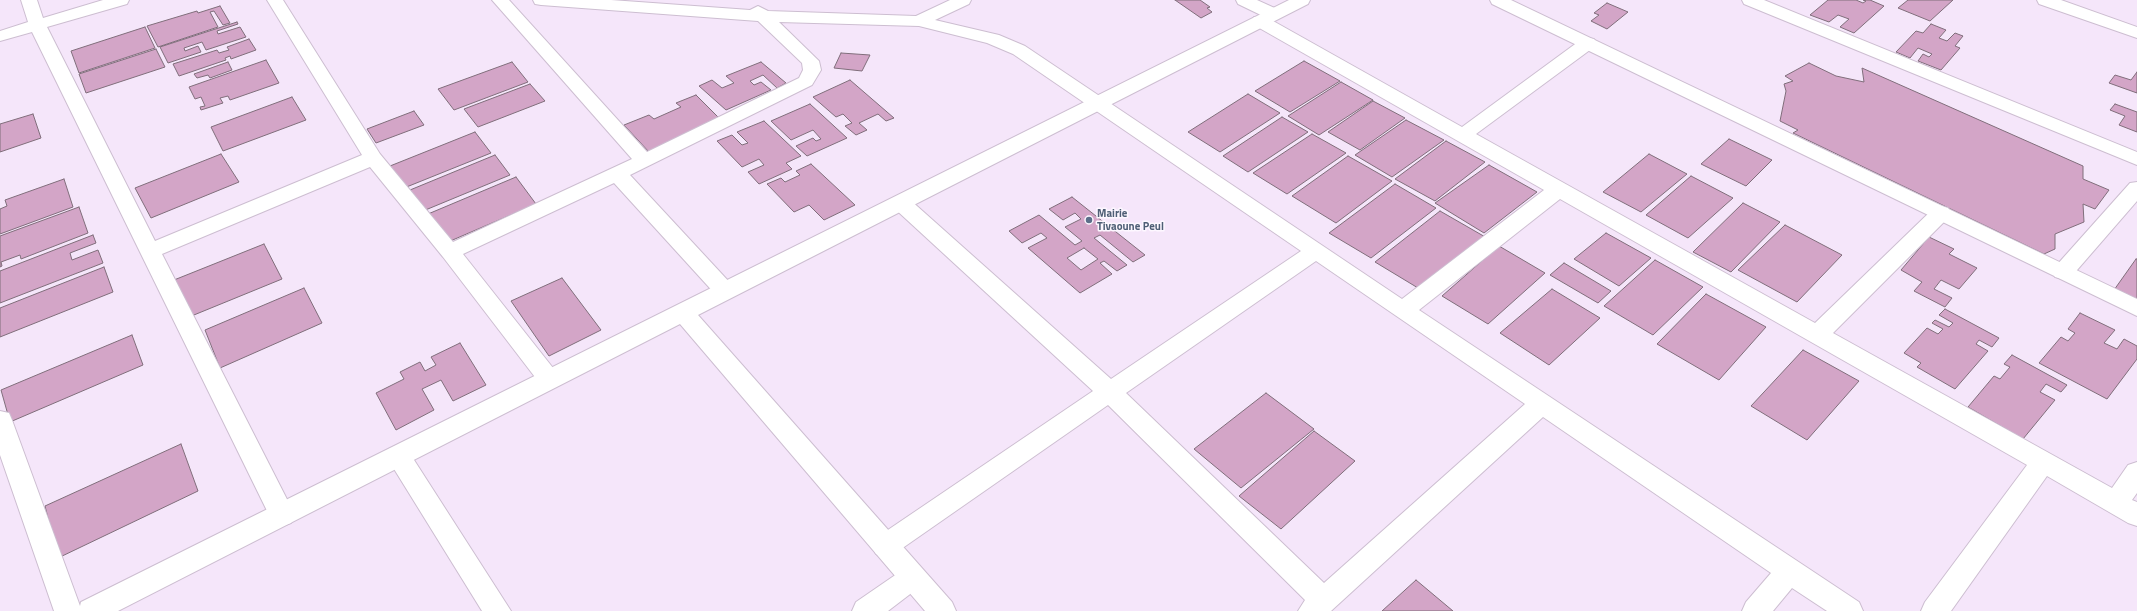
<!DOCTYPE html>
<html>
<head>
<meta charset="utf-8">
<style>
	body { margin:0 }
	canvas { display:block; background:#f5e6fa }
</style>
</head>
<body>
<canvas width="2137" height="611"></canvas>
<script>
const c = document.querySelector('canvas').getContext('2d');
c.lineJoin = 'round';
function fill(path, color) { c.fillStyle = color; c.fill(path, 'evenodd'); }
const poly = rows => new Path2D(rows.map(r => 'M' + r).join(''));
function trace(path, color, width, dash) { c.strokeStyle = color; c.lineWidth = width; c.lineCap = dash ? 'butt' : 'round'; c.setLineDash(dash || []); c.stroke(path); }
function label(font, color, halo, rows, align = 'center') {
  c.font = font + ' "Titillium Web",sans-serif'; c.lineWidth = 3; c.setLineDash([]); c.textBaseline = 'middle'; c.strokeStyle = halo; c.fillStyle = color; for (const [text, x, y, turn = 0] of rows) {
    c.save(); c.translate(x, y); c.rotate((+turn || 0) * Math.PI / 180); c.textAlign = isNaN(turn) ? turn : align; if (halo) c.strokeText(text, 0, 0); c.fillText(text, 0, 0); c.restore();
  }
}
const building = poly([
	[1175,0,1200,0,1210,7,1207,8,1212,12,1201,18,1175,0],
	[1828,0,1856,0,1863,3,1866,1,1863,0,1870,0,1884,6,1854,33,1840,27,1849,19,1838,15,1829,22,1810,15,1828,0],
	[1908,0,1953,0,1930,21,1898,8,1908,0],
	[1607,3,1628,12,1607,29,1591,21,1599,15,1594,13,1607,3],
	[220,6,230,23,223,25,214,11,210,12,218,27,158,47,147,26,197,11,198,13,220,6],
	[237,22,238,24,217,31,218,34,240,27,246,37,206,50,202,42,184,48,185,51,198,46,201,52,168,63,160,47,237,22],
	[1931,24,1946,30,1939,38,1947,41,1955,33,1963,36,1955,46,1960,48,1941,70,1918,61,1923,54,1929,57,1932,54,1918,48,1910,58,1896,52,1916,31,1923,33,1931,24],
	[145,27,155,48,79,73,71,51,145,27],
	[249,39,256,50,231,59,230,56,225,58,226,60,179,76,173,64,217,50,219,53,229,50,227,47,249,39],
	[156,49,165,67,86,93,79,74,156,49],
	[841,53,870,55,862,71,834,68,841,53],
	[266,60,279,83,230,100,228,96,220,98,223,103,201,110,200,107,205,106,201,97,195,99,189,87,266,60],
	[1304,61,1340,81,1290,112,1255,91,1304,61],
	[228,62,232,70,210,78,208,75,197,78,194,74,228,62],
	[512,62,528,82,454,110,438,89,512,62],
	[761,62,786,83,777,88,763,75,750,81,754,85,761,82,771,90,726,110,699,86,712,80,722,88,734,83,726,76,761,62],
	[1809,63,1836,76,1864,82,1862,68,2083,166,2083,179,2109,190,2095,209,2083,204,2084,222,2055,234,2055,249,2044,254,1793,133,1798,130,1780,121,1786,91,1784,84,1793,81,1785,76,1809,63],
	[2137,72,2137,93,2109,83,2115,75,2131,80,2137,72],
	[850,80,894,118,886,121,878,114,859,123,867,130,856,135,845,126,852,123,843,114,836,117,813,97,850,80],
	[1341,82,1373,100,1319,135,1288,116,1341,82],
	[530,84,545,101,478,127,464,109,530,84],
	[1248,94,1280,113,1220,152,1188,132,1248,94],
	[696,95,721,120,649,152,624,125,649,115,654,119,681,107,676,103,696,95],
	[292,97,306,120,223,151,211,127,292,97],
	[1373,101,1405,118,1360,150,1328,132,1373,101],
	[810,104,847,138,807,156,796,146,813,138,816,141,821,139,813,130,791,140,771,121,810,104],
	[2115,104,2137,112,2137,132,2119,125,2125,116,2110,110,2115,104],
	[414,111,424,125,376,143,367,129,414,111],
	[33,114,41,138,0,152,0,124,33,114],
	[1282,117,1308,132,1248,172,1223,156,1282,117],
	[1406,120,1444,140,1392,177,1355,155,1406,120],
	[764,121,801,156,786,163,792,169,759,184,748,172,764,165,759,159,742,167,717,141,732,135,742,145,748,143,737,132,764,121],
	[475,132,491,153,404,188,390,166,475,132],
	[1312,134,1346,153,1287,194,1253,173,1312,134],
	[1729,139,1772,160,1746,186,1701,164,1729,139],
	[1446,141,1485,162,1435,201,1395,179,1446,141],
	[221,154,239,182,151,218,135,188,221,154],
	[1649,154,1687,174,1641,212,1603,192,1649,154],
	[495,155,510,175,423,211,410,190,495,155],
	[1348,156,1392,181,1336,223,1292,196,1348,156],
	[811,164,855,205,824,220,809,205,794,212,767,184,781,178,785,182,800,175,796,171,811,164],
	[1489,165,1537,192,1484,233,1435,203,1489,165],
	[1691,176,1733,198,1688,238,1646,215,1691,176],
	[516,177,536,204,448,242,428,214,516,177],
	[64,179,73,207,0,234,0,209,7,206,5,200,64,179],
	[1395,184,1436,208,1371,258,1329,233,1395,184],
	[1072,197,1145,255,1133,262,1100,235,1094,238,1127,265,1117,271,1104,261,1100,263,1112,274,1080,293,1028,248,1047,238,1041,233,1022,243,1009,231,1039,215,1075,245,1082,241,1065,227,1081,219,1075,213,1063,220,1049,209,1072,197],
	[1084,248,1098,259,1081,270,1067,258,1084,248],
	[1743,203,1780,222,1731,272,1693,252,1743,203],
	[79,207,88,233,21,259,20,255,1,262,2,266,0,267,0,236,79,207],
	[1440,211,1487,238,1423,291,1375,262,1440,211],
	[1785,225,1842,255,1797,302,1738,270,1785,225],
	[1606,233,1651,258,1619,286,1574,259,1606,233],
	[93,235,96,243,70,253,72,260,98,250,103,263,0,303,0,271,93,235],
	[1929,237,1954,249,1949,254,1977,268,1959,289,1941,280,1934,289,1952,298,1945,307,1914,291,1922,282,1901,270,1929,237],
	[264,244,282,279,189,317,174,280,264,244],
	[1499,246,1545,273,1488,324,1442,296,1499,246],
	[2136,259,2137,259,2137,300,2114,290,2136,259],
	[1655,260,1703,287,1653,335,1604,306,1655,260],
	[1564,263,1611,291,1598,303,1550,275,1564,263],
	[104,267,113,292,0,337,0,308,104,267],
	[562,278,601,330,549,356,511,301,562,278],
	[304,288,322,323,220,368,205,330,304,288],
	[1552,289,1600,318,1549,365,1500,333,1552,289],
	[1706,294,1766,327,1719,380,1657,344,1706,294],
	[1945,309,1999,338,1992,347,1979,340,1976,344,1988,351,1955,389,1917,367,1921,363,1904,353,1927,328,1938,334,1943,329,1932,323,1935,320,1949,327,1953,323,1939,315,1945,309],
	[2080,313,2115,330,2104,343,2117,349,2124,339,2137,346,2137,359,2107,399,2039,363,2061,337,2068,341,2075,333,2068,329,2080,313],
	[132,335,143,365,10,422,1,390,132,335],
	[460,343,486,385,453,401,441,380,422,389,434,410,396,430,376,393,404,379,400,372,420,362,425,371,436,365,431,357,460,343],
	[1803,350,1859,381,1807,440,1751,406,1803,350],
	[2012,355,2067,385,2061,392,2046,384,2040,392,2055,400,2023,439,1968,407,1994,376,2000,379,2010,367,2004,364,2012,355],
	[1266,393,1314,429,1241,488,1194,449,1266,393],
	[1314,431,1355,461,1281,529,1239,496,1314,431],
	[181,444,198,491,58,558,45,506,181,444],
	[1416,580,1453,611,1382,611,1416,580]
]);
const street = poly([
	[21,0,37,0,43,18,103,0,129,0,127,4,47,27,155,241,362,155,267,0,283,0,380,154,453,242,632,159,492,0,509,0,647,152,799,78,803,70,802,63,758,21,541,5,535,4,533,0,611,0,750,10,758,6,768,11,916,16,950,0,971,0,969,4,935,20,999,35,1025,46,1402,299,1544,190,1254,25,1252,21,1254,17,1266,17,1462,127,1582,39,1588,38,1594,39,1597,43,1594,47,1476,134,1815,323,1934,208,1941,206,1948,208,1951,213,1948,218,1833,333,2112,488,2128,465,2137,462,2137,493,2132,500,2137,502,2137,526,2128,523,2047,476,1951,611,1921,611,1925,602,2027,465,1560,199,1419,310,1859,602,1863,611,1827,611,1792,588,1773,611,1742,611,1746,602,1771,573,1543,417,1331,611,1298,611,1305,600,1108,405,894,554,885,557,876,554,872,546,876,538,1093,391,894,208,891,203,894,198,901,196,908,198,1111,379,1301,251,1013,54,987,43,919,26,779,22,819,61,821,70,812,85,630,175,733,286,736,291,733,296,725,299,717,296,614,183,463,254,557,373,561,379,557,385,549,388,541,385,443,257,370,167,162,254,295,515,291,523,282,526,273,523,32,32,0,41,0,31,28,22,21,0],
	[1316,261,1525,404,1324,583,1126,393,1316,261],
	[1236,0,1257,0,1279,10,1281,14,1279,18,1273,19,1267,18,1238,4,1236,0],
	[1742,0,1764,0,2137,152,2137,165,1744,4,1742,0],
	[2037,0,2061,0,2137,27,2137,38,2039,4,2037,0],
	[2137,182,2137,201,2071,277,2063,279,2055,277,2052,272,2055,267,2130,183,2137,182],
	[398,446,407,449,511,611,482,611,386,456,389,449,398,446],
	[913,565,922,569,926,577,922,585,888,611,852,611,856,602,904,569,913,565]
]);
const secondary = poly([
	[1289,0,1310,0,1308,4,698,315,952,602,956,611,925,611,680,324,118,611,54,611,0,455,0,411,9,413,12,420,80,606,81,602,1289,0],
	[1490,0,1511,0,2137,299,2137,316,1492,4,1490,0]
]);
const markers = [
	[1089,220,4,"#5c6f8a"]
];
const serviceNames = [
	["Mairie",1097,214],
	["Tivaoune Peul",1097,227]
];
fill(building, '#d3a5c7');
trace(building, '#806e7b', 1);
trace(street, '#cdbed1', 2);
trace(secondary, '#cdbed1', 2);
fill(street, '#fff');
fill(secondary, '#fff');
for (const [x, y, r, color] of markers) { const dot = new Path2D(); dot.arc(x, y, r, 0, 2 * Math.PI); c.fillStyle = color; c.fill(dot); trace(dot, '#fdf7ff', 1.5); }
label('bold 11px', '#4e5e75', '#fdf7ff', serviceNames, 'left');
</script>
</body>
</html>
